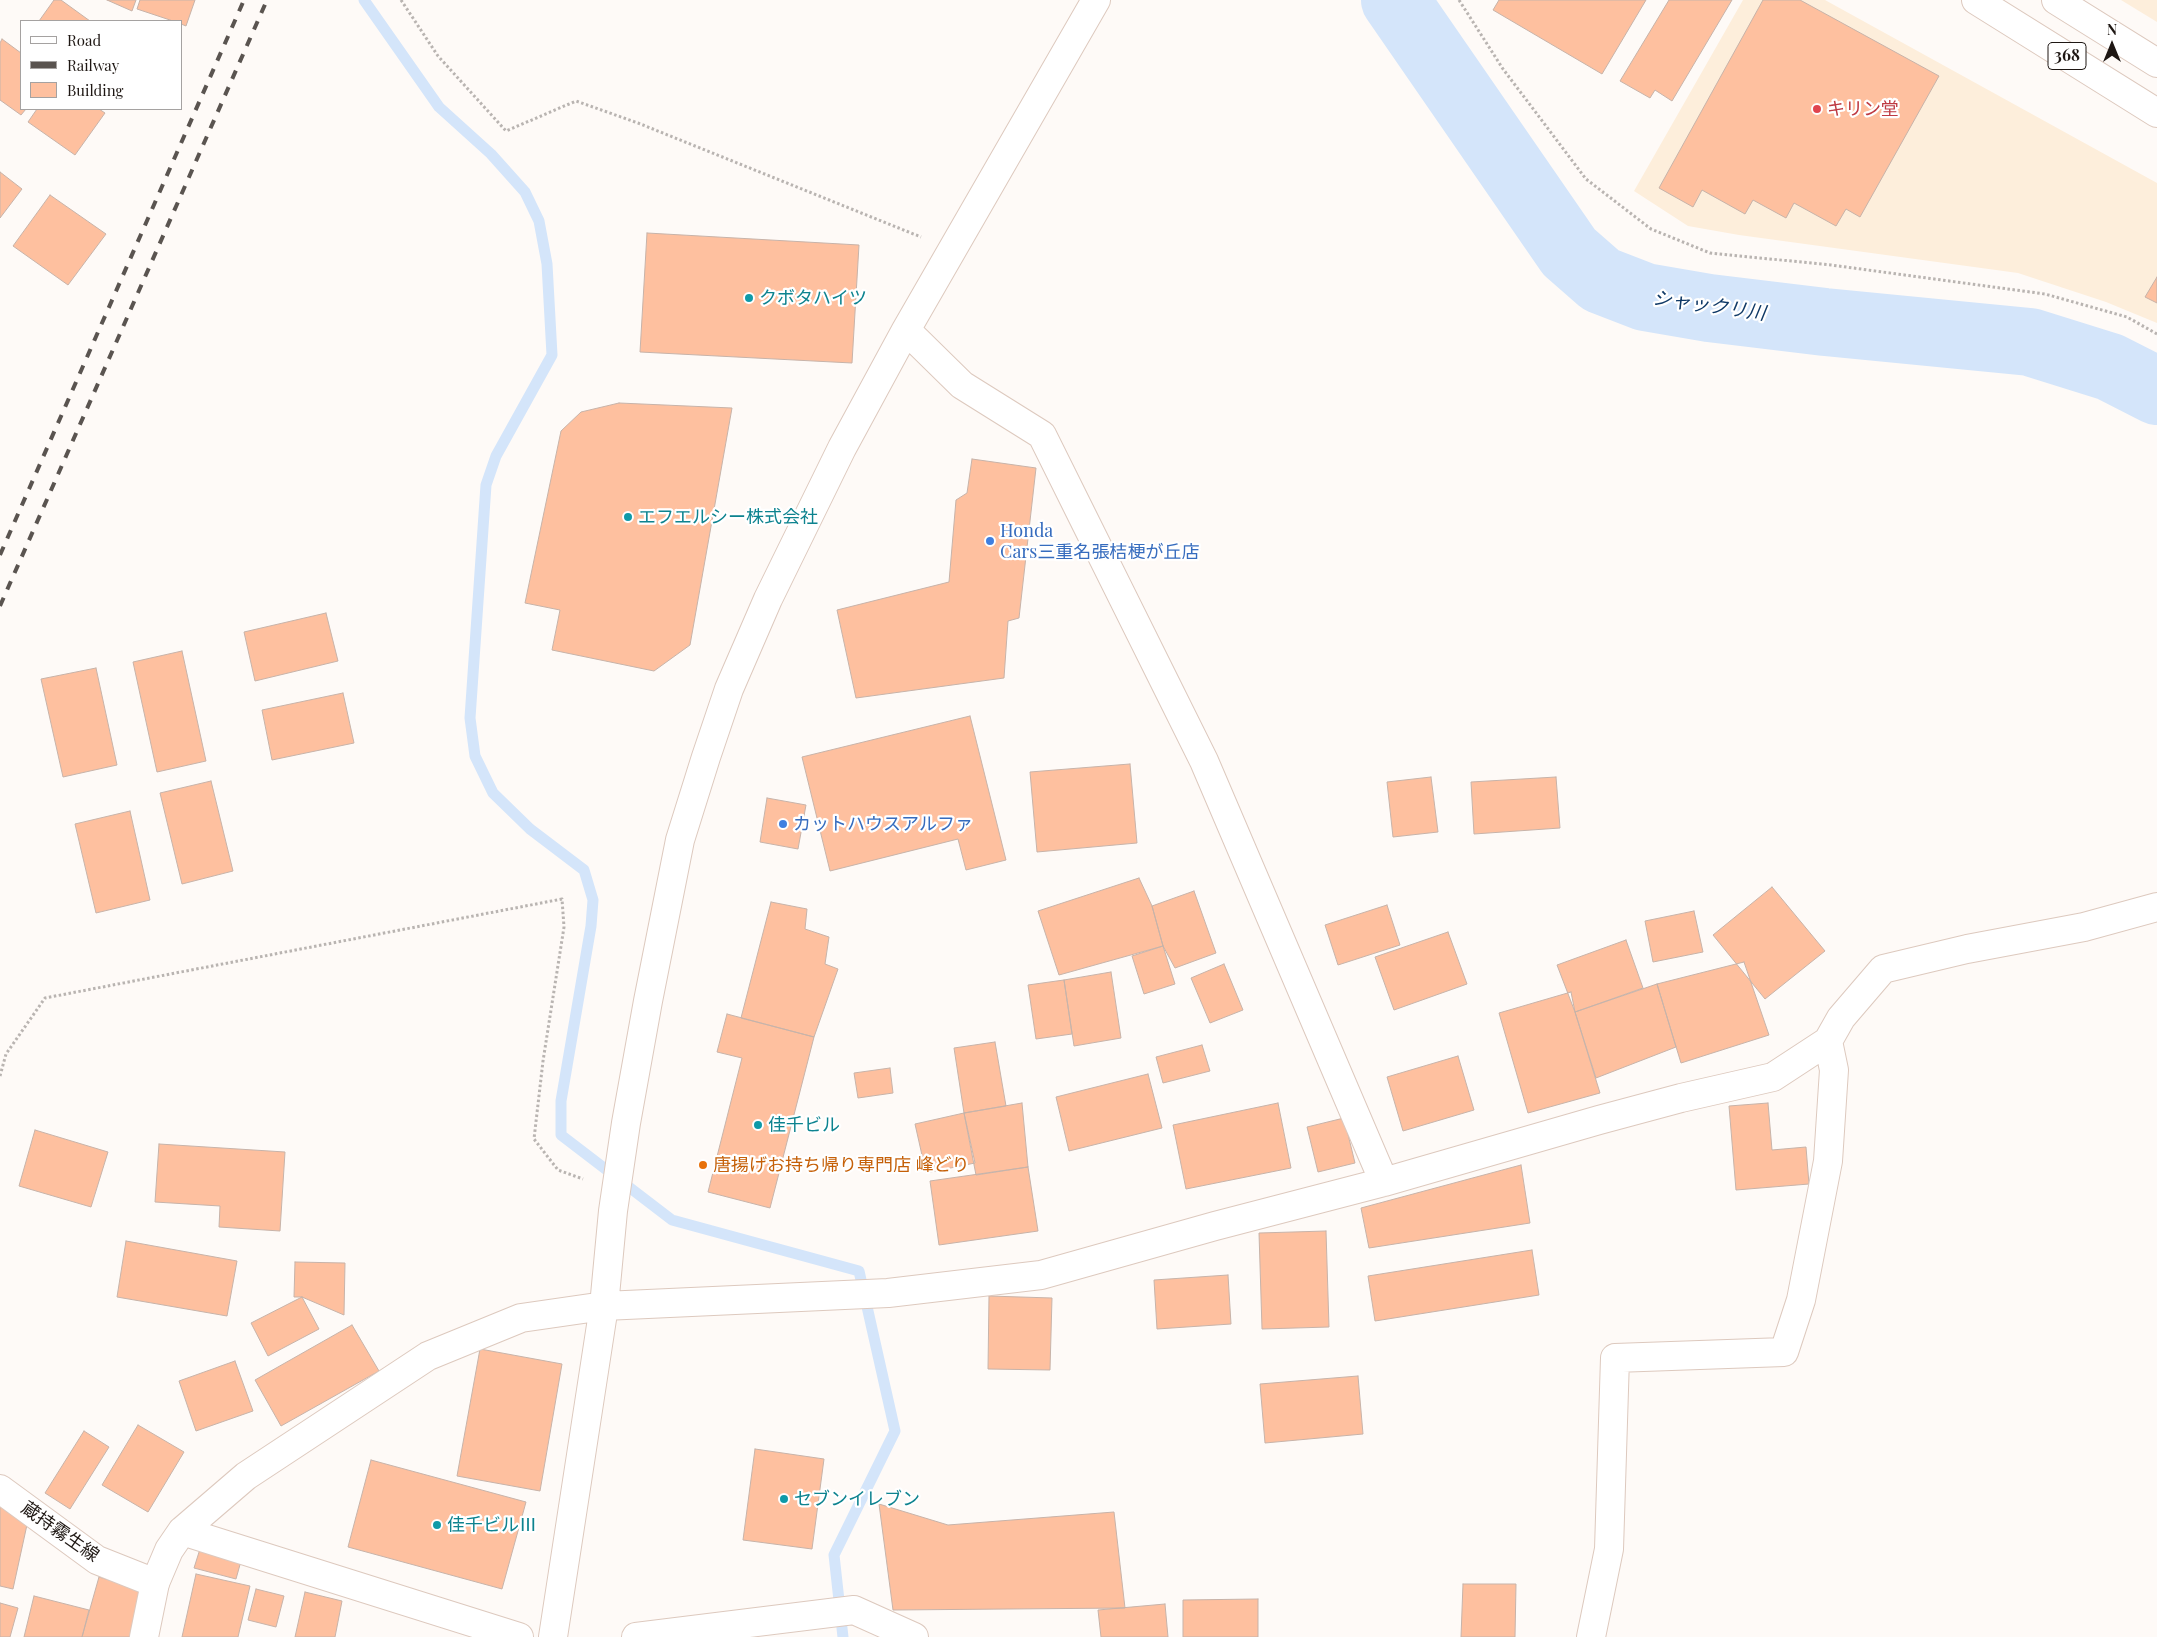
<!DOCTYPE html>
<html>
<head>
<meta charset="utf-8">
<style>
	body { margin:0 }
	#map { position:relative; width:2157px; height:1637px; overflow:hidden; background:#fefaf7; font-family:"Playfair Display",serif }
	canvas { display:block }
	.legend { position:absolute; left:20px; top:20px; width:162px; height:90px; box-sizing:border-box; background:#fff; border:1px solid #a5a2a1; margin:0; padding:6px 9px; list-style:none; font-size:15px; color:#1e1713 }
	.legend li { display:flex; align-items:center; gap:10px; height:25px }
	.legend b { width:25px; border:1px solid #a5a2a1 }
	.north { position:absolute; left:2087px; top:20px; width:50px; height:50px; -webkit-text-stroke:4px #fff; paint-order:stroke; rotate:0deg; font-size:14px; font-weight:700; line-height:20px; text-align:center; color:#1e1713 }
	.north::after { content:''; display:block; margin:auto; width:18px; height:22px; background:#1e1713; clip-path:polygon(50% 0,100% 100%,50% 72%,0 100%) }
</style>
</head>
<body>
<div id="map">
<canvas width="2157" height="1637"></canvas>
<ul class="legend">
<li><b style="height:6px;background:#fff"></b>Road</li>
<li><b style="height:6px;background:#5a5450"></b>Railway</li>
<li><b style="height:14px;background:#fec09f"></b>Building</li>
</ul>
<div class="north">N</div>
</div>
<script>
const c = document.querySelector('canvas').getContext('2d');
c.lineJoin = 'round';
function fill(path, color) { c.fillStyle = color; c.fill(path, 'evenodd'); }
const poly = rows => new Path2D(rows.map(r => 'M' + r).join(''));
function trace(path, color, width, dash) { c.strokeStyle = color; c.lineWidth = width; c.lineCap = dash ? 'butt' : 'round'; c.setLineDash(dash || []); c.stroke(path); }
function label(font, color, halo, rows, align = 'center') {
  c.font = font + ' "Playfair Display","Noto Sans JP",serif'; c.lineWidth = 4.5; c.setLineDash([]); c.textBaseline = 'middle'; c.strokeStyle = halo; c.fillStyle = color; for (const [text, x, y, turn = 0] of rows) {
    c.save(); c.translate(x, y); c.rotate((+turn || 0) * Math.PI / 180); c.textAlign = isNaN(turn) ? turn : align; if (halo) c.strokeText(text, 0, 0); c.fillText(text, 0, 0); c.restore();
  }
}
const commercial = poly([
	[1743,0,1825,0,2157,183,2157,323,2106,302,2018,273,1739,235,1688,226,1634,191],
	[2121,0,2157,0,2157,22]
]);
const stream = poly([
	[364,0,439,107,491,154,525,192,539,221,547,264,552,355,496,456,486,485,470,718,475,756,493,793,530,829,584,870,593,900,591,926,561,1101,561,1135,672,1220,859,1271,895,1431,834,1555,843,1637]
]);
const river = poly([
	[1395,0,1569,252,1601,280,1645,297,1709,308,1825,322,2030,342,2110,367,2157,391]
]);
const building = poly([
	[54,0,61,0,90,21,39,21,54,0],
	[107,0,136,0,132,11,107,0],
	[140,0,195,0,186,26,181,24,181,21,173,21,137,9,140,0],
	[1499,0,1646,0,1602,74,1493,10,1499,0],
	[1669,0,1732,0,1672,101,1655,90,1650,98,1620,81,1669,0],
	[1763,0,1800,0,1939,76,1860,217,1846,209,1836,226,1794,203,1786,218,1753,200,1745,214,1702,190,1693,207,1659,188,1763,0],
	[2,39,21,53,21,109,26,109,21,115,0,100,0,43,2,39],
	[37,109,99,109,105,113,75,155,28,122,37,109],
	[0,172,22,189,0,218,0,172],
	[50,195,106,234,68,285,13,246,50,195],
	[647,233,859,245,852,363,640,352,647,233],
	[2157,277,2157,303,2145,297,2157,277],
	[619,403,732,408,690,645,654,671,552,650,560,610,525,603,561,431,581,412,619,403],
	[972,459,1036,468,1019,618,1008,621,1004,678,856,698,837,610,949,582,956,500,967,493,972,459],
	[326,613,338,661,255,681,244,632,326,613],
	[182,651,206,761,157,772,133,662,182,651],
	[96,668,117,765,63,777,41,679,96,668],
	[343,693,354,743,272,760,262,710,343,693],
	[970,716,1006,860,966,870,958,839,830,871,802,757,970,716],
	[1130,764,1137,843,1037,852,1030,772,1130,764],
	[1431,777,1438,832,1393,837,1387,782,1431,777],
	[1556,777,1560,828,1474,834,1471,782,1556,777],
	[211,781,233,871,182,884,160,793,211,781],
	[767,798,806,805,798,849,760,842,767,798],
	[130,811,150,900,96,913,75,824,130,811],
	[1139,878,1152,906,1163,946,1059,975,1038,911,1139,878],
	[1772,887,1825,951,1765,999,1713,935,1772,887],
	[1194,891,1216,953,1175,968,1163,946,1152,906,1194,891],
	[771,902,807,909,805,929,829,937,825,964,838,969,814,1037,741,1018,771,902],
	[1387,905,1400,945,1338,965,1325,925,1387,905],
	[1694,911,1703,952,1653,962,1645,921,1694,911],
	[1448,932,1467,984,1394,1010,1375,957,1448,932],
	[1626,940,1643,988,1575,1012,1557,965,1626,940],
	[1163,946,1175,984,1144,994,1132,956,1163,946],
	[1744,962,1769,1035,1681,1063,1657,984,1744,962],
	[1224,964,1243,1010,1210,1023,1191,978,1224,964],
	[1111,972,1121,1038,1074,1046,1064,980,1111,972],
	[1064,980,1072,1034,1036,1039,1028,985,1064,980],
	[1657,984,1676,1047,1596,1078,1575,1012,1657,984],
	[1571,992,1575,1012,1600,1093,1528,1113,1499,1013,1571,992],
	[727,1014,814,1037,770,1208,708,1192,742,1058,717,1052,727,1014],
	[995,1042,1006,1106,964,1113,954,1048,995,1042],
	[1202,1045,1210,1071,1163,1083,1156,1057,1202,1045],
	[1458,1056,1474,1110,1403,1131,1387,1077,1458,1056],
	[890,1068,893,1093,858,1098,854,1073,890,1068],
	[1148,1074,1162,1128,1069,1151,1056,1097,1148,1074],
	[1022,1103,1028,1167,976,1175,964,1113,1022,1103],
	[1278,1103,1291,1168,1186,1189,1173,1125,1278,1103],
	[1768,1103,1772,1150,1806,1147,1809,1184,1736,1190,1729,1106,1768,1103],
	[964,1113,975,1163,926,1173,915,1124,964,1113],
	[1344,1118,1355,1163,1318,1172,1307,1127,1344,1118],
	[35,1130,108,1152,91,1207,19,1186,35,1130],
	[159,1144,285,1152,280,1231,219,1227,220,1206,155,1202,159,1144],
	[1521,1165,1530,1223,1369,1248,1361,1208,1521,1165],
	[1028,1167,1038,1231,939,1245,930,1181,1028,1167],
	[1326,1231,1329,1327,1262,1329,1259,1233,1326,1231],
	[126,1241,237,1261,227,1316,117,1297,126,1241],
	[1532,1250,1539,1295,1375,1321,1368,1276,1532,1250],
	[295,1262,345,1263,344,1315,302,1297,294,1297,295,1262],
	[1228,1275,1231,1324,1157,1329,1154,1280,1228,1275],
	[989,1296,1052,1298,1050,1370,988,1369,989,1296],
	[302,1297,319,1329,268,1356,251,1323,302,1297],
	[352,1325,379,1371,281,1426,255,1380,352,1325],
	[480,1349,562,1364,540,1491,457,1476,480,1349],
	[235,1361,253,1411,196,1431,179,1381,235,1361],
	[1358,1376,1363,1434,1265,1443,1260,1384,1358,1376],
	[138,1425,184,1452,148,1512,102,1485,138,1425],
	[84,1431,109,1447,70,1509,45,1493,84,1431],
	[755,1449,824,1459,812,1549,743,1540,755,1449],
	[371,1460,526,1502,502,1589,348,1547,371,1460],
	[879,1504,948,1525,1114,1512,1125,1608,893,1610,879,1504],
	[0,1505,30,1511,13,1589,0,1586,0,1505],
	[200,1549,241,1561,236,1579,194,1568,200,1549],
	[196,1574,250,1586,238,1637,182,1637,196,1574],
	[99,1577,146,1591,141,1637,82,1637,99,1577],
	[1463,1584,1516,1584,1515,1637,1461,1637,1463,1584],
	[256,1589,284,1596,276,1627,248,1620,256,1589],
	[305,1592,342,1601,335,1637,295,1637,305,1592],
	[34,1596,89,1610,82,1637,24,1637,34,1596],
	[1258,1599,1258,1637,1183,1637,1183,1600,1258,1599],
	[0,1603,18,1608,10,1637,0,1637,0,1603],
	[1165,1604,1168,1637,1101,1637,1098,1610,1165,1604]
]);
const path = poly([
	[401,0,438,56,506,131,576,101,638,123,921,237],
	[1459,0,1503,69,1586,179,1651,229,1710,253,1831,265,2045,294,2127,317,2157,334],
	[0,1076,6,1054,45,998,562,899,564,927,543,1061,534,1139,558,1170,583,1179]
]);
const minor = poly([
	[906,330,962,385,1042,435,1204,761,1384,1182],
	[182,1531,519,1637],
	[155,1583,169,1550,182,1531,246,1476,428,1356,521,1318,604,1306,888,1293,1041,1275,1215,1226,1384,1182,1599,1120,1681,1098,1773,1077,1828,1041],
	[553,1637,604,1306,613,1211,626,1123,648,1001,680,840,706,757,729,689,768,599,842,448,906,330,1096,0],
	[636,1637,854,1610,914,1637],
	[1591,1637,1609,1549,1615,1358,1784,1352,1801,1300,1828,1161,1834,1070,1828,1041,1841,1018,1883,969,1967,949,2084,927,2157,907]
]);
const major = poly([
	[0,1489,97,1560,155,1583,144,1637]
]);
const highway = poly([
	[1976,0,2157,113],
	[2056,0,2157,63]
]);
const rail = poly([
	[0,555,244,0],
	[0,606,267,0]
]);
const markers = [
	[1817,109,5,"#e0444e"],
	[749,298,5,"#0f9aa8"],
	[628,517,5,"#0f9aa8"],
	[990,541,5,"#3f7fe0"],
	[783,824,5,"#3f7fe0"],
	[758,1125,5,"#0f9aa8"],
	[703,1165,5,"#e8710a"],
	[784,1499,5,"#0f9aa8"],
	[437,1525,5,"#0f9aa8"]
];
const shields = [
	[2067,56,38]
];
const shieldNames = [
	["368",2067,56]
];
const healthNames = [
	["キリン堂",1827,109]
];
const cultureNames = [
	["クボタハイツ",759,298],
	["エフエルシー株式会社",638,517],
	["佳千ビル",768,1125],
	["セブンイレブン",794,1499],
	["佳千ビルⅢ",447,1525]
];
const shopNames = [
	["Honda",1000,531],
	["Cars三重名張桔梗が丘店",1000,552],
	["カットハウスアルファ",793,824]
];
const foodNames = [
	["唐揚げお持ち帰り専門店 峰どり",713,1165]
];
const streetNames = [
	["蔵持霧生線",60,1532,35]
];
const waterNames = [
	["シャックリ川",1709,306,8]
];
fill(commercial, '#fdeedb');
trace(stream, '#d4e5fa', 11);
trace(river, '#d4e5fa', 68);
fill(building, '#fec09f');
trace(building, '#c7b3a9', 1);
trace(minor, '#ddc9be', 30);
trace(major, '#ddc9be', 30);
trace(highway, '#ddc9be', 30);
trace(path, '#b9b4b1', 3, [2.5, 2.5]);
trace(minor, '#fff', 28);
trace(major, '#fff', 28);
trace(highway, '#fff', 28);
trace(rail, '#5a5450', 4, [9, 9]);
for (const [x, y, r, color] of markers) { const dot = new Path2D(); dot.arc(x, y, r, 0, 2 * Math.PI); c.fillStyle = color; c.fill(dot); trace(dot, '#fff', 2); }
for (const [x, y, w] of shields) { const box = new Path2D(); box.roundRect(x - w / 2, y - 13.5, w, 27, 4); c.fillStyle = '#fff'; c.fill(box); trace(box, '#1e1713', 1); }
label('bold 16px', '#1e1713', null, shieldNames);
label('18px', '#be3a42', '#fff', healthNames, 'left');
label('18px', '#0d838f', '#fff', cultureNames, 'left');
label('18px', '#366cbe', '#fff', shopNames, 'left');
label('18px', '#c56008', '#fff', foodNames, 'left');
label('18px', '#1e1713', '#fff', streetNames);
label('italic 19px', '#0f3966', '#fff', waterNames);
</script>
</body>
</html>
